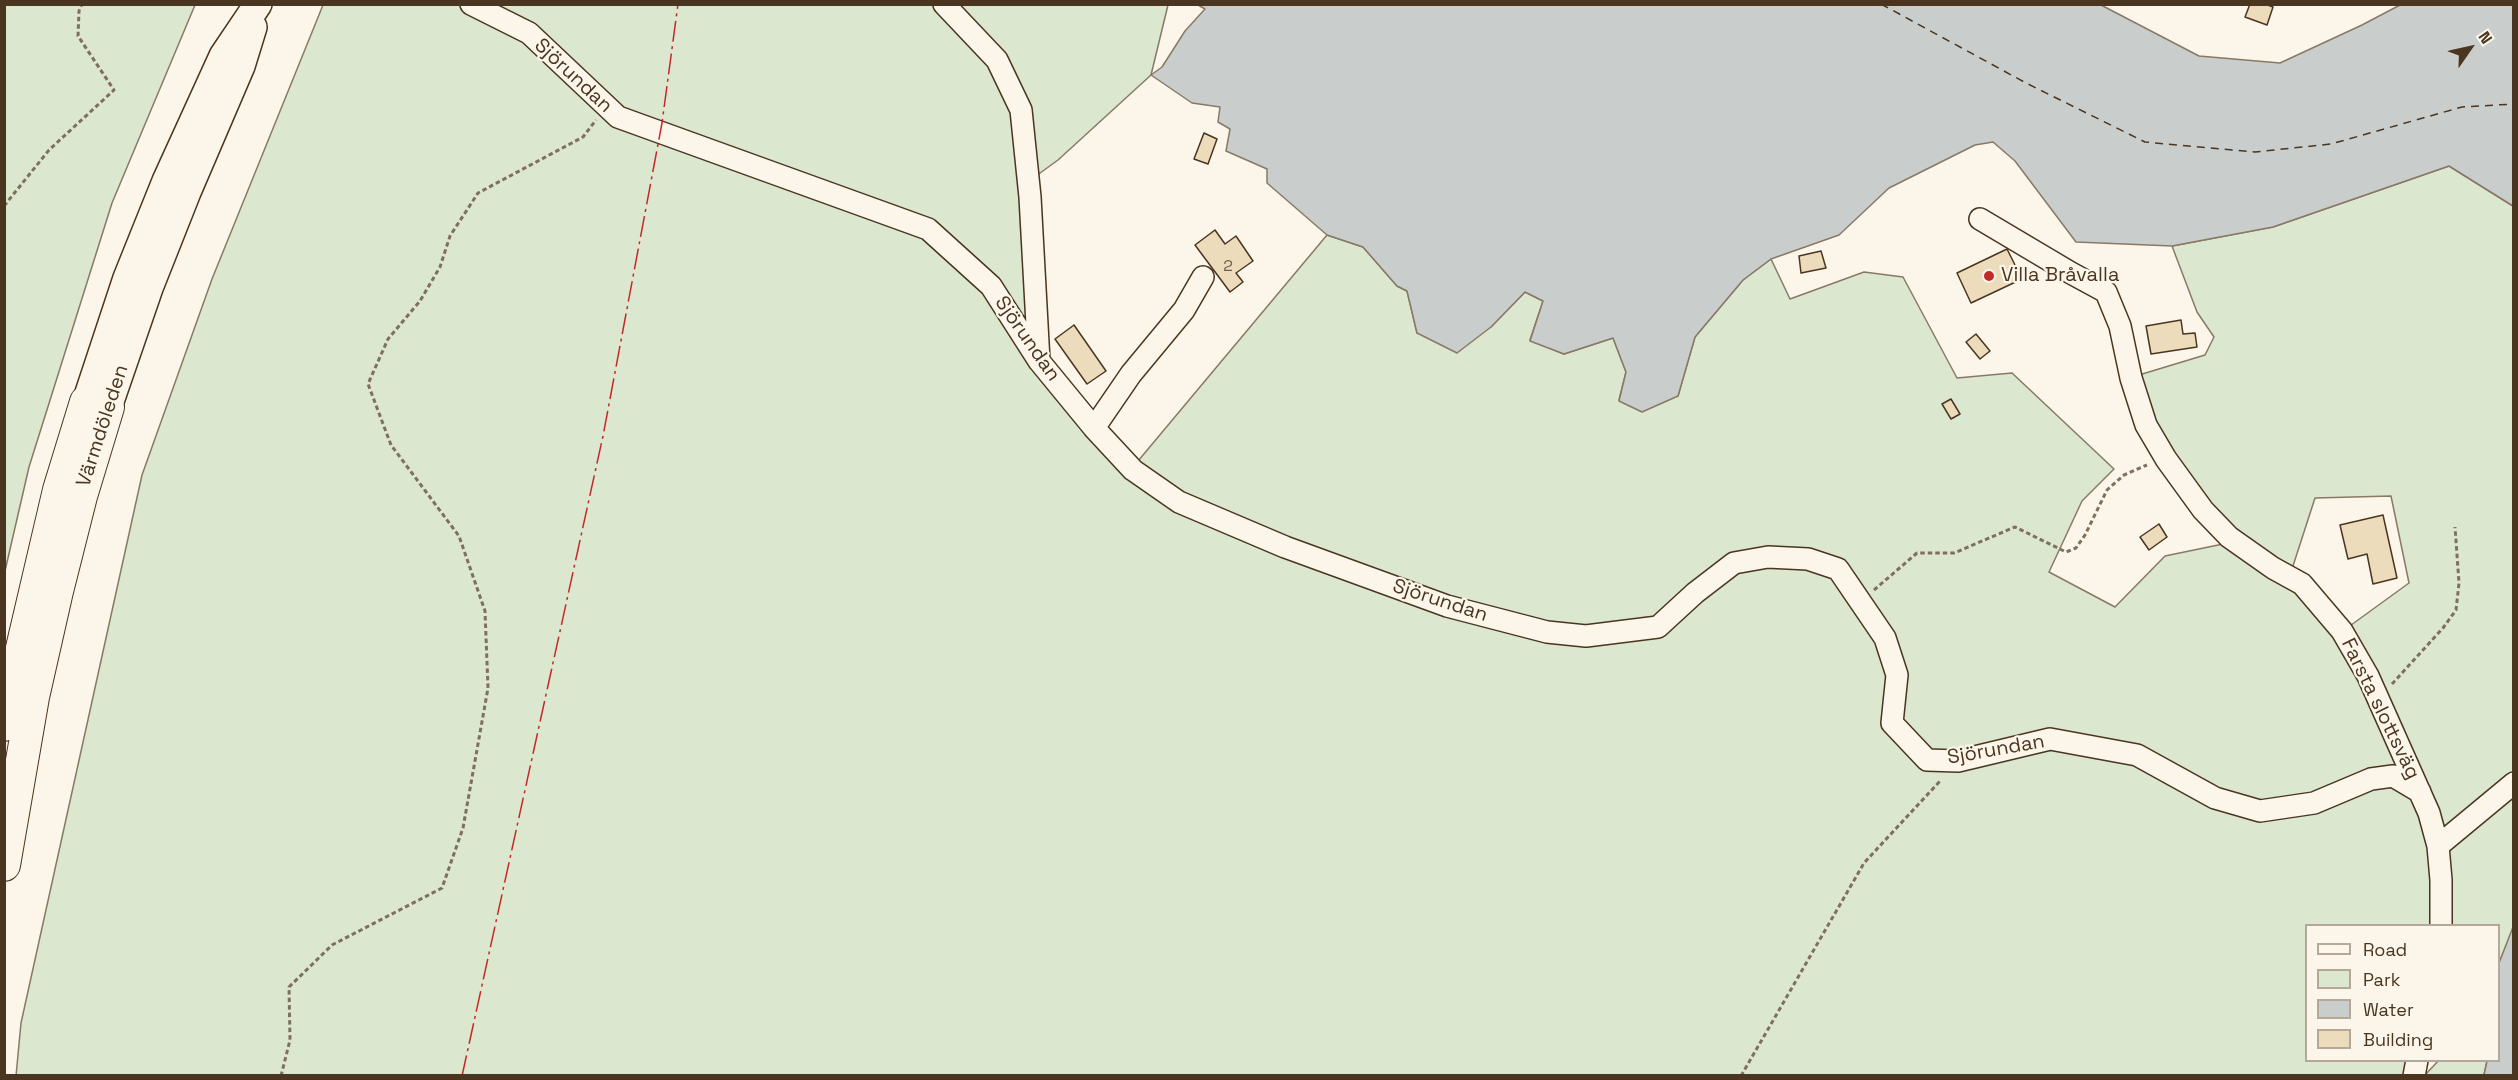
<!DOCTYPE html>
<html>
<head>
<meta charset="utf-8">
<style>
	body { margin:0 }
	#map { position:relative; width:2518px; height:1080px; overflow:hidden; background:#fbf6e9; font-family:"Space Grotesk",sans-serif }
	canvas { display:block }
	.frame { position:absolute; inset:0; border:6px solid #4a3520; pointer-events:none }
	.legend { position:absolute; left:2305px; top:924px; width:195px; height:138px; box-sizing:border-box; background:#fbf6e9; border:2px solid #b4a999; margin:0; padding:8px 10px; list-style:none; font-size:18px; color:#4a3520 }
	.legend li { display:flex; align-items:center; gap:12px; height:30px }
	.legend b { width:30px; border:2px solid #b4a999 }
	.north { position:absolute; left:2440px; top:18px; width:60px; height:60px; -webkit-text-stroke:4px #fbf6e9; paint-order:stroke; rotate:56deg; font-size:16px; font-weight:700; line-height:24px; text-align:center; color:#4a3520 }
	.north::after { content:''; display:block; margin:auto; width:21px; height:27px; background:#4a3520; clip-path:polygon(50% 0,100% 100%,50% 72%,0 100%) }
</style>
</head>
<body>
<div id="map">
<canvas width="2518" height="1080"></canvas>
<div class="frame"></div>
<ul class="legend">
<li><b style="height:8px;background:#fbf6e9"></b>Road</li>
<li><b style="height:16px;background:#dce7d0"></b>Park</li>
<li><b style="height:16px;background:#c9cecd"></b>Water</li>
<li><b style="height:16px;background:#ecdcbc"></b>Building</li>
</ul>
<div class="north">N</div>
</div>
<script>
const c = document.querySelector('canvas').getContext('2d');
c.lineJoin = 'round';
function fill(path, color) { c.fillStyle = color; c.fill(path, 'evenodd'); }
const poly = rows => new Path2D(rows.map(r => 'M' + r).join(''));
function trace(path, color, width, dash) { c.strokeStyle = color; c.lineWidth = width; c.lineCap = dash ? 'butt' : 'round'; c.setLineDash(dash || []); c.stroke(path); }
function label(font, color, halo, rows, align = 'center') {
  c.font = font + ' "Space Grotesk",sans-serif'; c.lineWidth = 4.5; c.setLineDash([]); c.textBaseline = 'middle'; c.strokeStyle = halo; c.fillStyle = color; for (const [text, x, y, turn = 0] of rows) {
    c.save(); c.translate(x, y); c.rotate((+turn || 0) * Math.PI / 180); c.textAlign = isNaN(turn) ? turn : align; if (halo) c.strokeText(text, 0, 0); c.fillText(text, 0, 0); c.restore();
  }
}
const green = poly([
	[5,4,195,5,112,203,29,467,5,571,5,4],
	[323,5,1168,5,1151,75,1058,160,1025,184,1031,359,1128,473,1327,235,1363,247,1397,286,1407,291,1417,333,1491,327,1525,292,1543,301,1530,340,1564,354,1613,338,1626,372,1619,400,1678,396,1695,337,1743,280,1771,259,1790,299,1864,272,1903,277,1957,378,2012,373,2114,469,2082,501,2049,572,2115,607,2165,556,2223,544,2301,595,2336,636,2370,699,2417,803,2435,857,2432,925,2306,926,2306,1060,2408,1061,2405,1075,16,1076,21,1023,142,475,212,279,323,5],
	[2449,166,2513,206,2514,927,2499,963,2498,926,2447,925,2447,879,2347,628,2409,583,2391,496,2315,498,2292,569,2236,535,2205,503,2151,422,2139,375,2205,355,2214,337,2197,312,2172,246,2273,227,2449,166],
	[2439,1060,2487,1060,2487,1061,2484,1075,2425,1075,2439,1060]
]);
const water = poly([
	[2095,5,2101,5,2199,56,2280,63,2362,25,2400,5,2513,5,2513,206,2449,166,2273,227,2172,246,2076,242,2015,161,1993,142,1975,145,1889,188,1839,235,1771,259,1743,280,1695,337,1678,396,1642,412,1619,401,1626,372,1613,338,1564,354,1530,341,1543,301,1525,292,1491,327,1457,353,1417,333,1407,291,1397,286,1363,247,1327,235,1267,183,1267,169,1226,151,1230,129,1218,122,1220,107,1192,103,1151,75,1162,67,1185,31,1205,9,1198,5,2095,5],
	[2513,927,2513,1075,2484,1075,2487,1061,2498,1060,2499,963,2513,927]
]);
const ferry = poly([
	[1881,4,2026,83,2145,142,2255,152,2331,144,2462,107,2514,104]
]);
const building = poly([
	[2250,4,2265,4,2273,7,2267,25,2245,17,2250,4],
	[1204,133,1217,139,1208,164,1194,159,1204,133],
	[1215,230,1225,244,1236,236,1253,261,1236,273,1243,282,1230,292,1195,245,1215,230],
	[2007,249,2022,279,1971,303,1957,273,2007,249],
	[1821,251,1826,268,1801,273,1799,256,1821,251],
	[2181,320,2183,334,2195,333,2197,347,2151,354,2146,326,2181,320],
	[1074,325,1106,371,1087,384,1055,339,1074,325],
	[1976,334,1990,351,1980,359,1966,342,1976,334],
	[1951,399,1960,414,1951,419,1942,404,1951,399],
	[2383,515,2397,578,2373,584,2367,554,2348,559,2340,525,2383,515],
	[2159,524,2167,537,2149,550,2140,537,2159,524]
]);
const path = poly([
	[4,206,49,150,114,90,78,36,79,11,82,4],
	[1874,590,1917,553,1954,553,2015,527,2066,552,2076,548,2085,535,2107,490,2124,475,2147,465],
	[2392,684,2443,628,2456,610,2459,583,2455,527],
	[281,1076,290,1040,289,987,332,945,442,888,463,828,488,688,485,611,459,536,391,445,368,384,388,339,420,301,440,267,450,236,478,193,583,137,596,120],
	[1741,1076,1864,863,1941,780]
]);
const minor = poly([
	[471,4,529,33,618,117,928,229,991,286,1039,361,1094,428,1133,470,1179,502,1285,547,1447,606,1547,632,1586,636,1658,627,1695,593,1734,563,1768,557,1808,559,1838,569,1885,638,1897,675,1892,723,1927,760,1958,761,2050,739,2137,755,2215,798,2260,811,2314,803,2371,779,2393,776,2420,792],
	[944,4,997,60,1021,110,1030,197,1039,361],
	[1980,219,2071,273,2106,292,2120,326,2131,378,2146,425,2166,459,2203,510,2229,537,2273,568,2302,584,2342,631,2368,676,2429,813,2438,846,2441,880,2441,926],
	[1094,428,1131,374,1184,310,1203,277],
	[2438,846,2514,783],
	[2414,1076,2417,1060]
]);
const major = poly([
	[86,402,127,278,166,181,223,56,258,4],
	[108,407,149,288,187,192,241,66,253,27]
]);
const highway = poly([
	[4,725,59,490,86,402],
	[4,865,33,697,57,591,81,496,108,407]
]);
const power = poly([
	[462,1076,603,436,662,123,678,4]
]);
const markers = [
	[1989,276,6,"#c62828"]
];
const numberNames = [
	["2",1228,267]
];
const streetNames = [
	["Sjörundan",573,76,43],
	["Sjörundan",1027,339,55],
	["Värmdöleden",103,426,-72],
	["Sjörundan",1440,601,18],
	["Farsta slottsväg",2380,709,64],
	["Sjörundan",1996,750,-10]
];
const poiNames = [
	["Villa Bråvalla",2001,276]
];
fill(green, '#dce7d0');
trace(green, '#887966', 1.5);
fill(water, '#c9cecd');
trace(water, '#887966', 1.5);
trace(ferry, '#4a3520', 1.5, [8, 6]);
fill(building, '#ecdcbc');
trace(building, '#4a3520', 1.5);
trace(minor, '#4a3520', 24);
trace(major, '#4a3520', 30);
trace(highway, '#4a3520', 34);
trace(path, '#7f6f5c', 3, [4.5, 3]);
trace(minor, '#fbf6e9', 21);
trace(major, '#fbf6e9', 27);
trace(highway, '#fbf6e9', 32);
trace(power, '#c62828', 1.5, [21, 4.5, 3, 4.5]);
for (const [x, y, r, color] of markers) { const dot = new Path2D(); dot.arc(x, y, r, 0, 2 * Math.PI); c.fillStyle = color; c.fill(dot); trace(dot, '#fbf6e9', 2); }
label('16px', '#725f47', null, numberNames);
label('20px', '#4a3520', '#fbf6e9', streetNames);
label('20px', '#4a3520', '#fbf6e9', poiNames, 'left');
</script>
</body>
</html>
